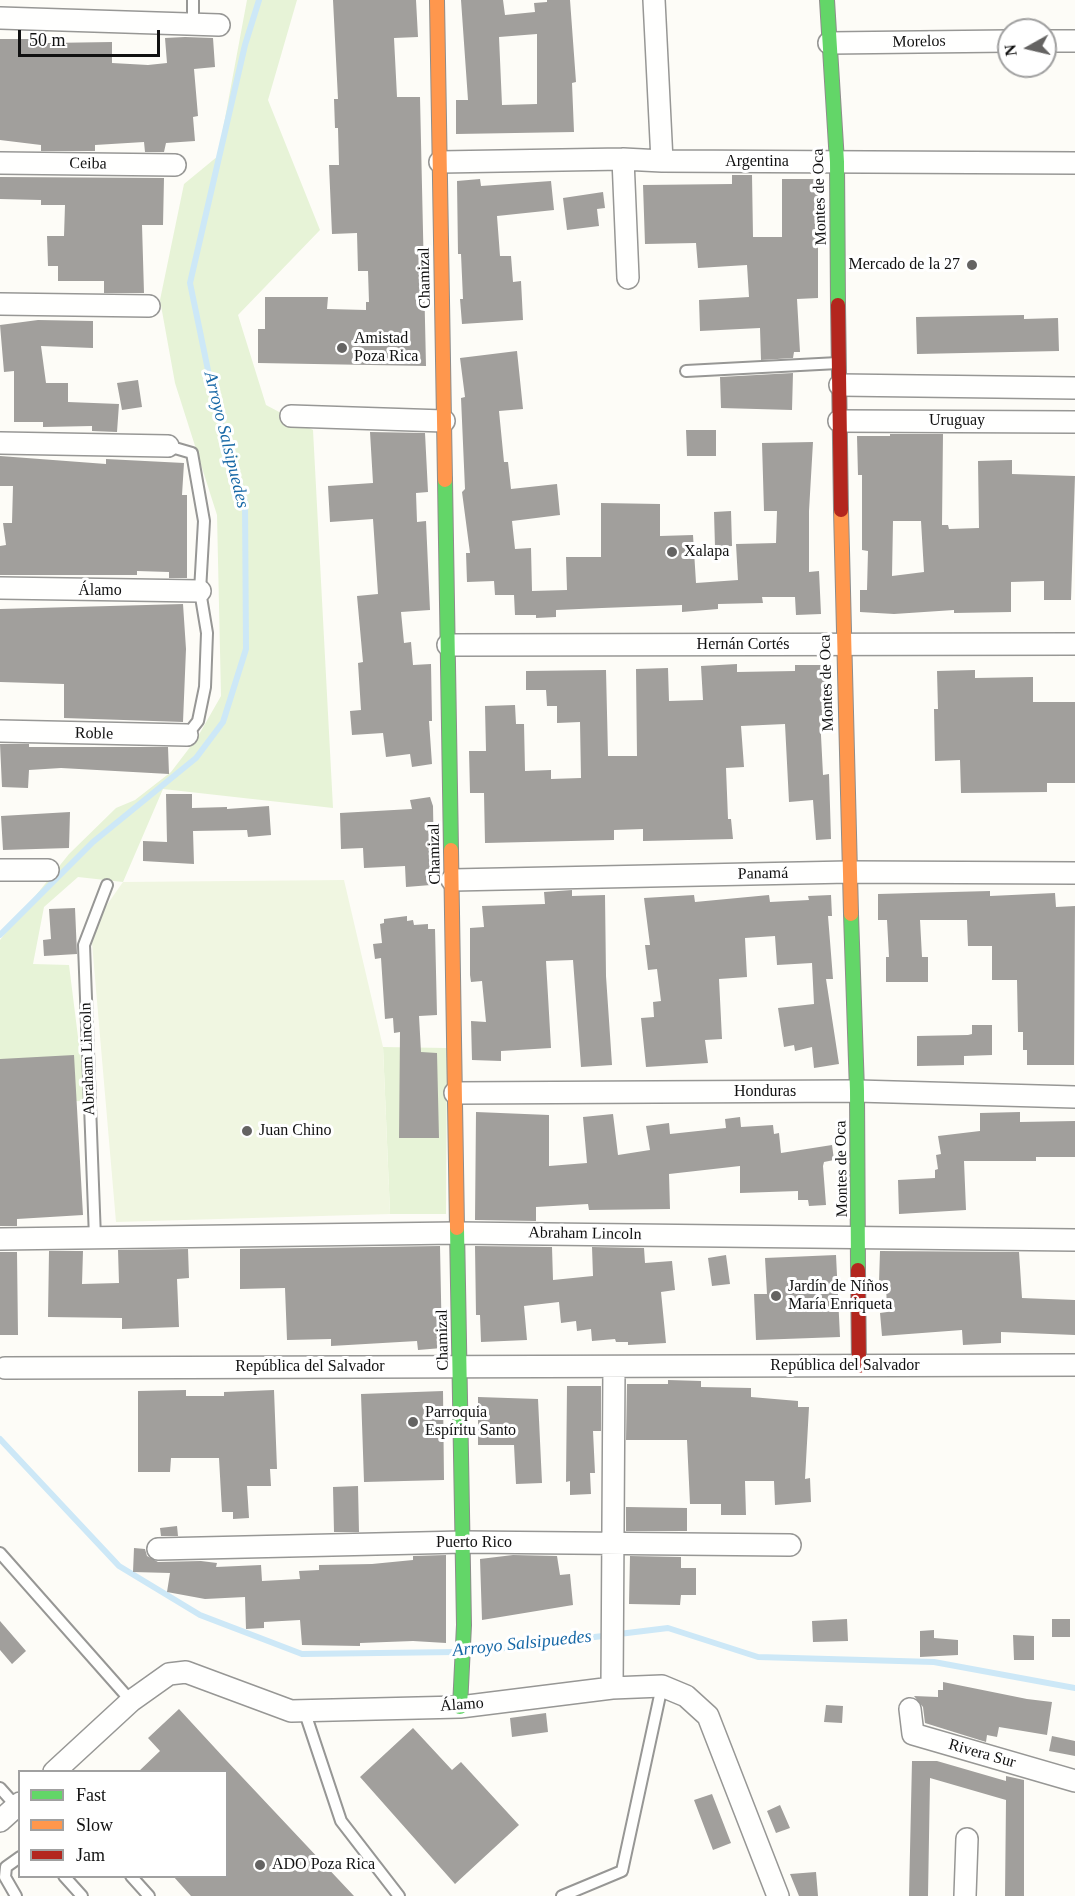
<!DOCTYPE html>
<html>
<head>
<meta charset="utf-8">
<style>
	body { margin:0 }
	#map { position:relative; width:1075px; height:1896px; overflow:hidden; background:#fdfcf7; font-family:Georgia,serif }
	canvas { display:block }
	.legend { position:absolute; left:18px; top:1770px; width:210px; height:108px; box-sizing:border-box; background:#fff; border:2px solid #a0a0a0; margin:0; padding:8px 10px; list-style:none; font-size:18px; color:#111 }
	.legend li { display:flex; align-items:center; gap:12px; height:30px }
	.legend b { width:30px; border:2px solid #a0a0a0 }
	.north { position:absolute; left:997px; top:18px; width:60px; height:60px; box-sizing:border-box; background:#fff; border:2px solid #a0a0a0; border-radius:50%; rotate:262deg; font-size:16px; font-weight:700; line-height:24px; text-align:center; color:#111 }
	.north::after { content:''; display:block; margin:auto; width:21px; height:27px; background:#646362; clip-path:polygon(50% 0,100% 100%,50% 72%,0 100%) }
	.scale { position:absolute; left:18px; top:30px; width:142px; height:27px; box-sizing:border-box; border:3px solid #111; border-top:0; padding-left:8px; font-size:18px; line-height:21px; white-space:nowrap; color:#111; -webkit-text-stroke:4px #fff; paint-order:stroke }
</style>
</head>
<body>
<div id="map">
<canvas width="1075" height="1896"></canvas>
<ul class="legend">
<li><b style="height:8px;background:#63d668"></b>Fast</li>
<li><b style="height:8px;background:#ff974d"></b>Slow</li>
<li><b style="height:8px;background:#b3261e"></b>Jam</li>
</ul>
<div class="north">N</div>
<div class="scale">50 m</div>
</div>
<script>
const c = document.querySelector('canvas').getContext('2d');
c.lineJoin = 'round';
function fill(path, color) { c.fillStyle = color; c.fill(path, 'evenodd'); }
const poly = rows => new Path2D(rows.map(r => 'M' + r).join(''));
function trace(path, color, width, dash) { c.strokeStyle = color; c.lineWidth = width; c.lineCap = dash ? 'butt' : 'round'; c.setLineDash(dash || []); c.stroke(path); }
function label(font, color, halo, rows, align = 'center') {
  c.font = font + ' Georgia,serif'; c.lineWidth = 6; c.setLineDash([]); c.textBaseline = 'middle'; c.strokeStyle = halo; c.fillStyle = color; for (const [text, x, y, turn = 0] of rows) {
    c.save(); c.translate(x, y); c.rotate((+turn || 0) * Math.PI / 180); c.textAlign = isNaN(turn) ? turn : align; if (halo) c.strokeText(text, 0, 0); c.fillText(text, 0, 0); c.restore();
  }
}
const green = poly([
	[247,0,297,0,268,100,320,230,238,315,266,405,313,430,333,808,163,789,123,882,78,877,44,907,33,964,69,965,86,1101,0,1102,0,940,69,854,116,808,135,800,171,772,197,738,221,696,217,515,175,383,160,300,184,184,218,156],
	[383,1047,447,1048,446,1214,390,1214]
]);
const pitch = poly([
	[344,880,383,1047,390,1214,116,1222,92,943,104,909,123,882]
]);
const stream = poly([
	[0,935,93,842,196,758,223,722,246,649,245,502,216,409,190,283,245,45,259,0],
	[0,1439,119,1566,200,1615,302,1654,456,1652],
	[472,1652,668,1628,758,1657,934,1662,1075,1688]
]);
const building = poly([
	[333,0,416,0,418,37,394,38,397,97,420,97,426,366,258,363,258,329,265,329,265,297,328,297,327,309,366,310,366,302,369,302,368,271,358,271,357,233,332,234,329,165,339,165,338,128,335,128,334,99,338,99],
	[461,0,503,0,505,15,535,12,534,3,547,2,547,0,570,0,576,82,572,83,574,132,456,134,456,100,468,100],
	[537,34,537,104,502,105,499,37],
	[185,37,213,38,215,67,194,69,198,116,193,117,195,141,166,143,164,152,145,152,144,142,95,145,95,151,41,151,41,145,0,140,0,39,48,39,48,43,112,42,112,63,148,65,167,63,165,38],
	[732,175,752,175,753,237,782,237,782,179,818,179,818,298,797,299,800,352,794,352,793,358,761,360,760,328,700,331,699,300,749,297,747,265,698,268,696,243,645,244,643,185,732,184],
	[0,177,164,178,163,225,142,225,144,293,104,293,104,281,58,281,58,266,48,266,47,236,64,236,65,205,41,205,41,200,0,199],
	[480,179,481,186,551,181,554,210,497,216,500,256,511,256,513,282,521,281,523,320,462,324,460,299,463,299,461,254,458,254,457,181],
	[603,192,605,208,597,209,599,226,567,230,563,198],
	[1024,315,1024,319,1058,318,1059,351,917,354,916,317],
	[38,320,93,321,93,348,41,346,46,383,68,383,68,402,119,404,117,432,92,431,92,426,43,427,43,422,14,422,14,371,4,372,0,325],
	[517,351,523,409,499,411,504,462,508,462,511,489,557,484,560,515,512,521,515,549,531,548,532,591,567,590,566,557,601,557,601,503,660,504,660,536,693,535,696,583,738,580,736,544,776,543,777,511,764,511,762,443,813,442,809,511,809,572,819,571,821,614,796,615,795,597,762,597,763,603,718,604,718,609,682,612,682,605,602,608,556,610,556,617,536,618,536,615,515,615,514,595,495,595,494,581,467,582,466,553,470,553,462,492,465,489,461,398,465,397,460,358],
	[793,373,792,410,721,408,720,377],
	[138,380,142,407,122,410,117,383],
	[686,430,716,430,716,456,687,456],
	[370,432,425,433,428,492,416,493,417,522,426,521,430,610,401,612,404,643,411,642,413,665,431,664,432,721,429,721,432,764,412,767,410,754,386,757,383,733,352,735,350,711,361,710,358,663,363,662,357,596,378,594,373,519,330,522,328,486,373,483],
	[890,434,943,434,942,525,948,525,949,529,979,528,978,461,1012,460,1012,474,1075,476,1071,600,1044,600,1044,581,1011,582,1011,612,954,613,954,610,894,614,860,612,860,590,867,590,868,551,862,550,862,475,858,475,857,436,890,436],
	[893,521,921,521,924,572,892,576],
	[0,456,106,464,106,459,184,463,182,495,187,495,187,578,169,578,169,572,137,571,137,575,0,575,0,546,6,545,3,523,12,523,13,486,0,486],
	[731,511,732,546,715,547,714,512],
	[183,604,186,649,183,722,64,718,64,684,0,682,0,609],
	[737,664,737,672,795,671,795,665,825,665,827,716,820,716,823,775,829,774,831,839,816,840,813,800,789,802,785,724,741,726,744,767,726,768,728,819,731,819,733,839,643,841,643,829,614,830,614,840,485,843,484,793,470,793,469,751,486,751,485,706,515,705,516,724,524,724,525,771,551,770,551,779,581,778,580,722,557,723,557,706,547,706,546,690,526,690,526,671,606,670,608,756,637,756,636,669,668,668,669,701,703,700,701,666],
	[975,670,975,678,1033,677,1033,702,1075,702,1075,783,1047,783,1047,792,961,793,960,760,935,761,934,709,938,709,937,671],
	[0,744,29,744,29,747,168,747,169,774,61,768,29,770,28,788,2,787],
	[166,794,192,794,192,808,227,807,227,809,269,806,271,835,248,837,247,830,193,831,194,864,143,861,143,841,167,842],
	[430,797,433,806,434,864,430,865,431,885,406,887,405,866,364,868,363,848,341,849,340,813,412,809,410,800],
	[70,812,69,848,3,850,1,816],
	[572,890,572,896,605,895,606,976,612,1065,581,1067,573,960,546,961,551,1048,501,1051,501,1061,472,1060,471,1021,486,1022,482,981,471,982,470,975,470,928,484,927,482,906,545,904,544,892],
	[990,891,990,896,1055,893,1056,907,1075,906,1074,1065,1027,1065,1027,1050,1023,1050,1023,1032,1018,1032,1017,980,992,980,992,946,968,946,967,920,920,920,922,957,928,957,928,982,886,982,886,957,889,957,887,920,878,920,878,894],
	[694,895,695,902,769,895,770,902,809,900,808,896,831,895,832,916,828,916,833,979,826,979,839,1064,814,1068,812,1047,795,1051,794,1045,784,1047,778,1008,814,1004,812,963,777,965,775,936,745,938,747,977,719,979,722,1039,705,1040,708,1063,646,1067,641,1018,654,1017,653,1002,661,1001,657,969,648,970,645,945,650,945,644,898],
	[75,908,77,954,44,956,43,940,51,939,49,909],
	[407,916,407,921,413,920,414,925,428,924,428,929,435,929,437,1015,419,1016,421,1052,437,1053,439,1138,399,1138,400,1032,394,1033,393,1018,385,1019,381,958,375,959,373,944,382,943,380,924,384,923,384,919],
	[972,1025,992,1025,992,1055,964,1056,964,1065,917,1066,917,1036,968,1035,972,1034],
	[74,1055,83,1215,17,1219,17,1226,0,1226,0,1059],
	[476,1112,549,1115,549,1166,587,1163,583,1117,613,1114,618,1155,650,1150,646,1126,669,1123,670,1134,726,1128,725,1119,740,1117,741,1127,773,1125,774,1134,779,1133,781,1153,832,1145,834,1160,824,1162,823,1166,826,1205,809,1206,808,1200,798,1200,798,1191,740,1193,740,1166,669,1174,670,1209,589,1210,588,1204,536,1207,536,1221,475,1220],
	[1020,1112,1020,1122,1075,1121,1075,1157,1036,1157,1036,1161,964,1161,966,1210,899,1214,898,1180,935,1178,935,1170,938,1169,936,1155,941,1154,938,1136,980,1131,980,1113],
	[440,1246,442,1348,418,1350,417,1341,331,1346,331,1339,287,1340,285,1288,240,1289,240,1249],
	[475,1246,552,1247,553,1280,593,1276,592,1247,644,1248,645,1263,672,1261,675,1290,661,1292,666,1343,628,1345,628,1342,616,1342,615,1339,592,1341,591,1329,577,1331,576,1321,561,1323,559,1302,524,1306,527,1340,481,1342,480,1315,476,1315],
	[188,1249,189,1278,177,1279,179,1327,122,1329,122,1318,48,1317,49,1251,83,1251,82,1284,119,1283,118,1250],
	[880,1251,1019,1252,1022,1298,1075,1300,1075,1335,1001,1332,1001,1343,963,1345,962,1330,882,1336,880,1313,887,1312,886,1282,879,1283],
	[0,1252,17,1252,18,1335,0,1335],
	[726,1255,730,1284,712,1286,708,1258],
	[836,1255,840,1337,756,1340,754,1294,767,1294,765,1258],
	[668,1380,701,1381,701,1387,751,1388,751,1397,798,1401,798,1407,809,1407,805,1479,810,1478,811,1502,775,1505,774,1481,745,1481,746,1515,721,1515,721,1504,690,1504,687,1440,626,1440,627,1384,668,1384],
	[567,1386,601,1386,601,1431,593,1431,595,1473,590,1473,591,1494,570,1495,570,1481,566,1482],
	[186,1390,186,1396,224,1396,224,1392,274,1390,277,1469,270,1469,271,1486,247,1486,249,1518,233,1519,233,1512,222,1512,219,1458,171,1458,170,1472,138,1472,138,1391],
	[443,1391,444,1480,364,1482,361,1394],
	[478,1397,538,1399,542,1483,516,1484,514,1445,478,1445],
	[358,1486,359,1532,334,1532,333,1487],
	[626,1507,687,1508,687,1531,626,1531],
	[177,1526,178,1536,161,1536,160,1528],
	[134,1548,145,1549,147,1556,158,1562,201,1561,217,1563,216,1567,261,1565,262,1581,300,1579,299,1571,319,1570,319,1565,372,1564,413,1560,413,1556,446,1555,446,1643,413,1641,360,1643,360,1646,302,1645,300,1620,264,1622,264,1628,246,1629,245,1597,205,1599,167,1592,170,1573,133,1572],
	[513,1555,557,1556,560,1575,570,1574,573,1605,482,1620,480,1559],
	[630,1556,681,1557,681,1568,696,1568,696,1595,681,1595,680,1605,629,1604],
	[847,1619,848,1641,813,1642,812,1621],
	[1052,1619,1070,1619,1070,1637,1052,1637],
	[0,1621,26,1651,12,1664,0,1650],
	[934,1630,934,1638,958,1640,958,1655,920,1657,920,1631],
	[1013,1635,1034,1636,1034,1660,1014,1660],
	[943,1682,1027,1699,1052,1702,1047,1735,999,1727,997,1737,987,1735,986,1742,925,1723,923,1707,914,1696,938,1697,938,1690,943,1690],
	[826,1705,843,1706,842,1723,824,1722],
	[179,1709,226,1760,354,1896,191,1896,173,1876,226,1876,226,1772,138,1772,160,1751,148,1738],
	[546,1713,548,1732,512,1737,510,1718],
	[413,1728,452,1770,461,1762,519,1825,455,1884,360,1777],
	[1052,1736,1075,1741,1075,1756,1049,1751],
	[912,1761,937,1761,1006,1781,1006,1776,1024,1780,1024,1896,1005,1896,1006,1800,930,1778,928,1896,909,1896],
	[712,1794,731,1843,713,1850,694,1800],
	[780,1805,790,1828,776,1833,767,1811],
	[816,1872,818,1896,799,1896,790,1874]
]);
const lane = poly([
	[193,0,193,25],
	[686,371,838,363],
	[168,446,192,453,204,521,200,591,207,633,205,687,198,721,187,735],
	[95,1238,84,945,107,885],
	[0,1553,131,1701],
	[304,1710,341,1821,399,1896],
	[0,1788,16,1806],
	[64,1876,82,1896],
	[131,1876,149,1896],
	[16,1896,5,1877,6,1867,20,1857],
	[562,1896,622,1871,662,1686]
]);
const street = poly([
	[654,0,662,161],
	[0,18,219,25],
	[1045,41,1075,41],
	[829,43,1009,41],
	[623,159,628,278],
	[440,162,623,159,662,161,1075,163],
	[0,163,175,165],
	[0,304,149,306],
	[840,385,1075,388],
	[291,416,444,421],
	[839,421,1075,422],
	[0,443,168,446],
	[0,588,200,591],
	[448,645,1075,644],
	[0,731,187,735],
	[0,870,48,870],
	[452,880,849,872,1075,873],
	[455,1093,857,1091,1075,1097],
	[0,1239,457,1233,1075,1240],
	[5,1368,1075,1365],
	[158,1549,463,1542,790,1545],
	[612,1688,614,1367],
	[910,1709,913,1734,1075,1781],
	[54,1772,131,1701,169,1674,186,1672,291,1711,460,1707,612,1688,662,1686,686,1696,708,1716,778,1896],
	[0,1821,20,1803],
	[965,1896,967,1839]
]);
const fast = poly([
	[827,0,837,162,838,305],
	[445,480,451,850],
	[851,914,857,1091,858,1270],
	[457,1228,464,1625,460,1707]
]);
const slow = poly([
	[437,0,445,480],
	[841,510,851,914],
	[451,850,457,1228]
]);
const jam = poly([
	[838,305,841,510],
	[858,1270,859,1366]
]);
const markers = [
	[972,265,6,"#646362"],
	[342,348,6,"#646362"],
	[672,552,6,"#646362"],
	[247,1131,6,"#646362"],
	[776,1296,6,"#646362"],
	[413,1422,6,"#646362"],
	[260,1865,6,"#646362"]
];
const streetNames = [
	["Morelos",919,42,-1],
	["Argentina",757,162],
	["Ceiba",88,164,1],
	["Montes de Oca",820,197,-92],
	["Chamizal",425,278,-91],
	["Uruguay",957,421],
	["Álamo",100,591],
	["Hernán Cortés",743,645],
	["Montes de Oca",827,683,-92],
	["Roble",94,734,1],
	["Chamizal",435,854,-91],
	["Panamá",763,874,-1],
	["Abraham Lincoln",88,1059,-92],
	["Honduras",765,1092],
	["Montes de Oca",842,1169,-91],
	["Abraham Lincoln",585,1234,1],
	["Chamizal",443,1340,-91],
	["República del Salvador",845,1366],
	["República del Salvador",310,1367],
	["Puerto Rico",474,1543],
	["Álamo",462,1705,-4],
	["Rivera Sur",982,1754,16]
];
const poiNames = [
	["Mercado de la 27",960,265,"right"],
	["Amistad",354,339],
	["Poza Rica",354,357],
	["Xalapa",684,552],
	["Juan Chino",259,1131],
	["Jardín de Niños",788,1287],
	["María Enriqueta",788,1305],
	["Parroquia",425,1413],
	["Espíritu Santo",425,1431],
	["ADO Poza Rica",272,1865]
];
const waterNames = [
	["Arroyo Salsipuedes",226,440,76],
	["Arroyo Salsipuedes",522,1644,-6]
];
fill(green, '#e7f3d7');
fill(pitch, '#f0f6e1');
trace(stream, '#cde8f7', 6);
fill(building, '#a19f9c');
trace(lane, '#979795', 14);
trace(street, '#979795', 24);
trace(fast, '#8e8d8b', 16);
trace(slow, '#8e8d8b', 16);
trace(jam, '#8e8d8b', 16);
trace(lane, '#fffffe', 10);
trace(street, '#fffffe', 21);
trace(fast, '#63d668', 14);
trace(slow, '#ff974d', 14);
trace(jam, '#b3261e', 14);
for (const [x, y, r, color] of markers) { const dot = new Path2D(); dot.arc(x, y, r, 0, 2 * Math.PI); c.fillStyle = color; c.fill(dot); trace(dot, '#fff', 2); }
label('16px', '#111', '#fff', streetNames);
label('16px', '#111', '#fff', poiNames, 'left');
label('italic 18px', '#1768a6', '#fff', waterNames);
</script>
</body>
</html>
